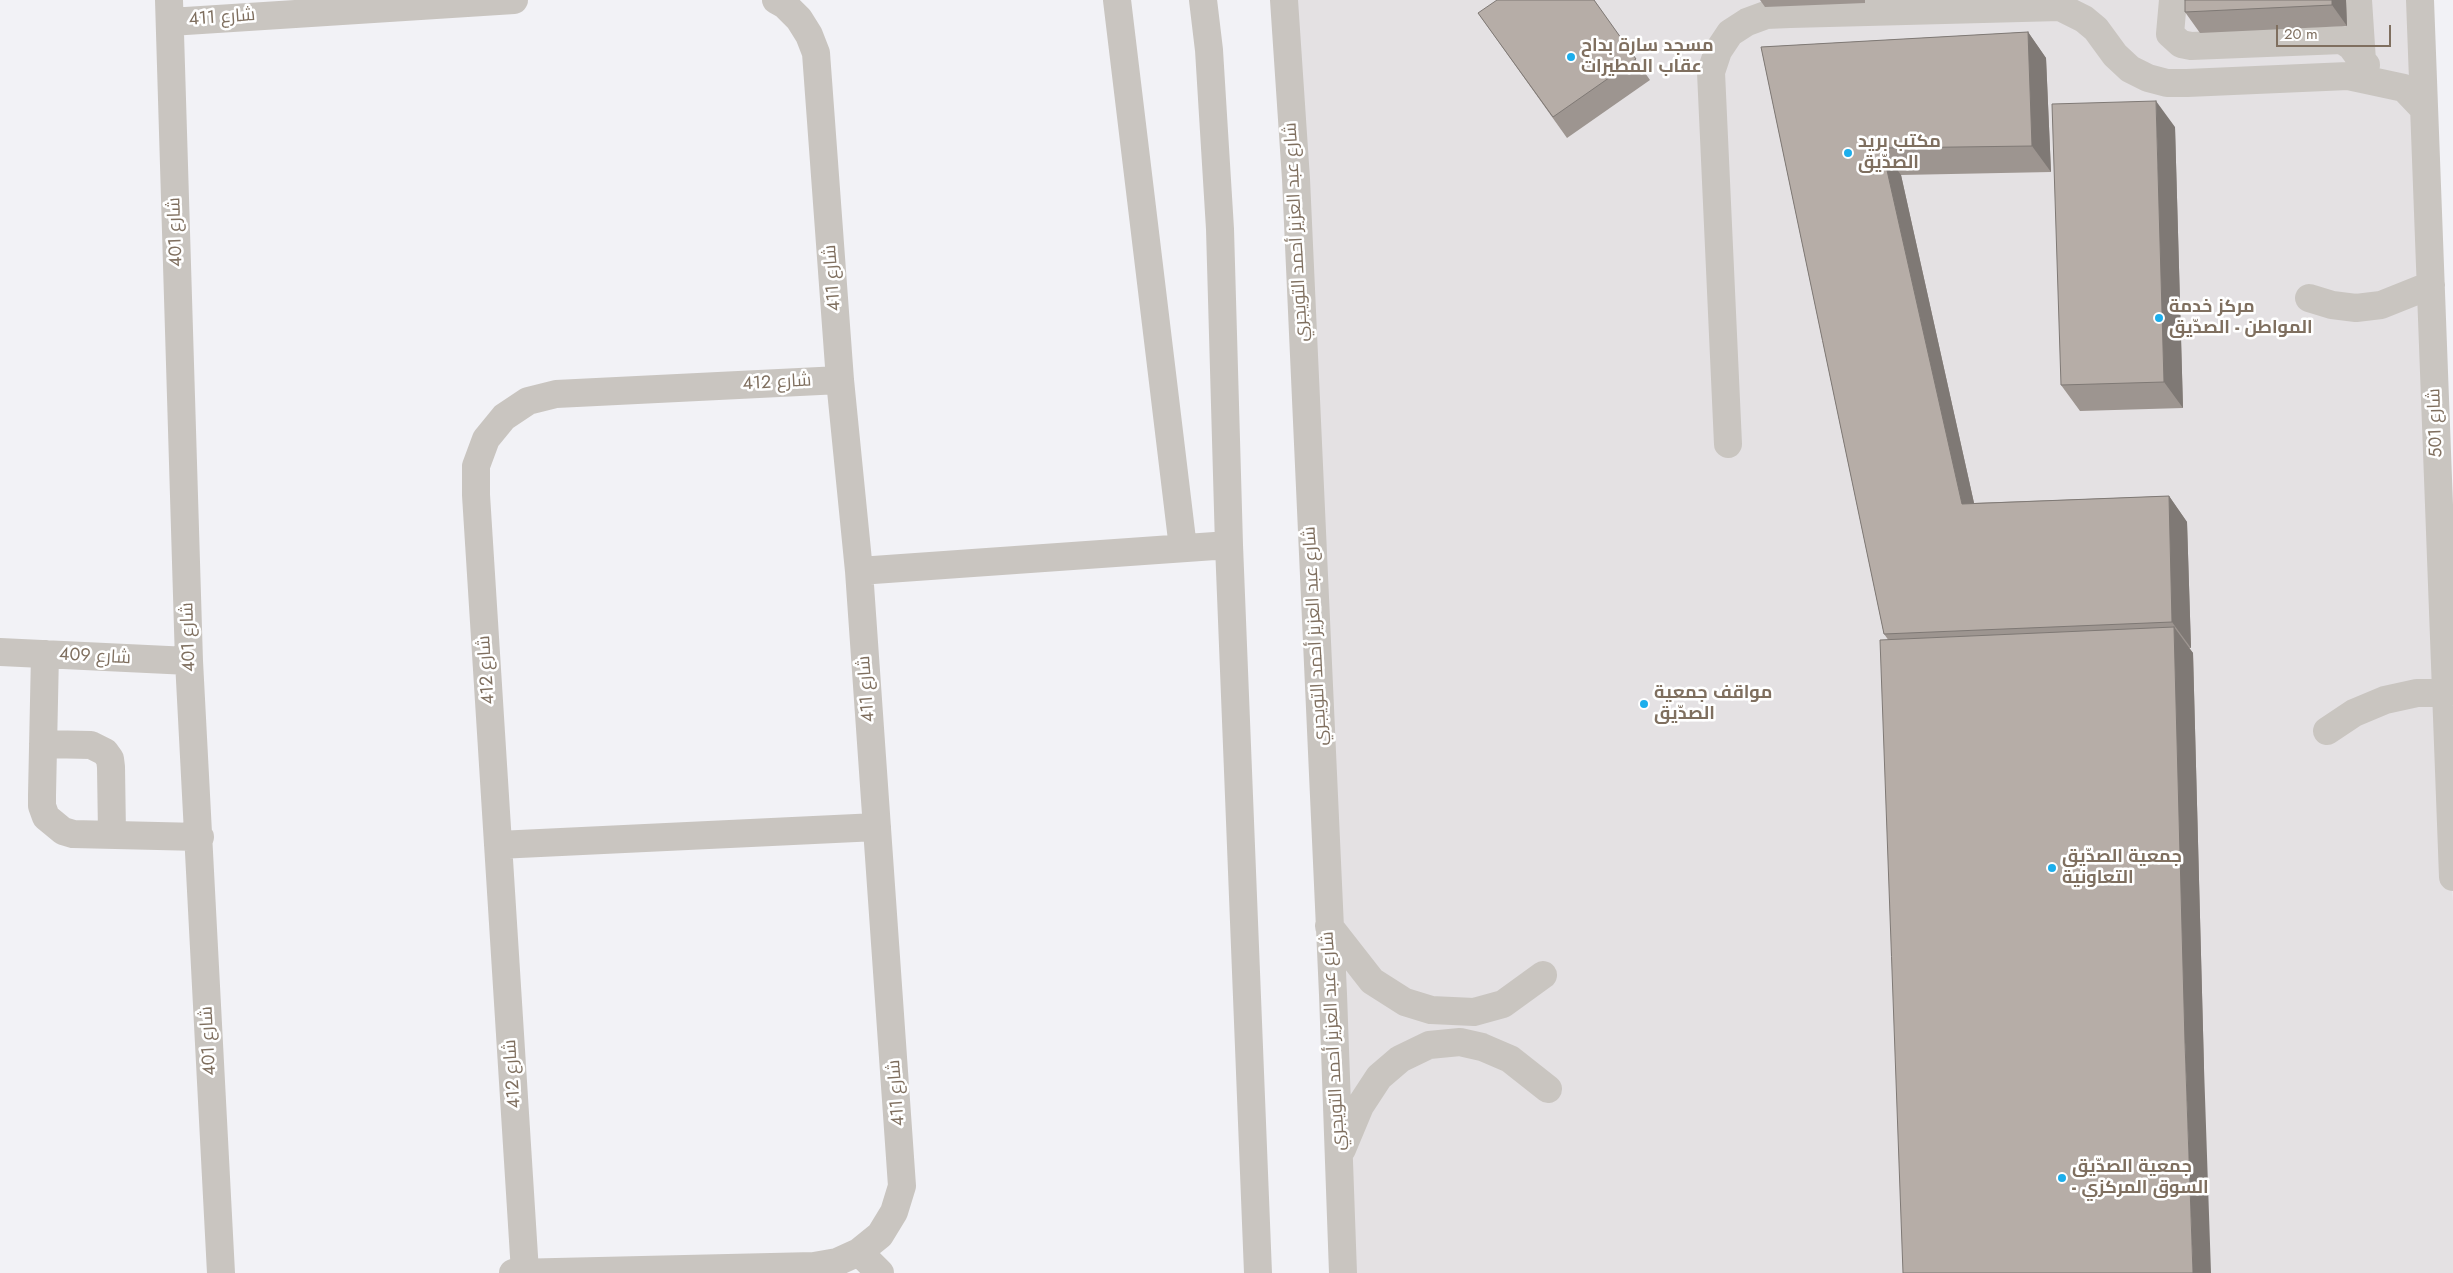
<!DOCTYPE html>
<html>
<head>
<meta charset="utf-8">
<style>
	body { margin:0 }
	#map { position:relative; width:2453px; height:1273px; overflow:hidden; background:#f2f2f6; font-family:Jost,sans-serif }
	canvas { display:block }
	.scale { position:absolute; left:2276px; top:25px; width:115px; height:22px; box-sizing:border-box; border:2px solid #7f6f5f; border-top:0; padding-left:6px; font-size:15px; line-height:18px; white-space:nowrap; color:#7f6f5f; -webkit-text-stroke:4px #fff; paint-order:stroke }
</style>
</head>
<body>
<div id="map">
<canvas width="2453" height="1273"></canvas>
<div class="scale">20 m</div>
</div>
<script>
const c = document.querySelector('canvas').getContext('2d');
c.lineJoin = 'round';
function fill(path, color) { c.fillStyle = color; c.fill(path, 'evenodd'); }
const poly = rows => new Path2D(rows.map(r => 'M' + r).join(''));
function trace(path, color, width, dash) { c.strokeStyle = color; c.lineWidth = width; c.lineCap = dash ? 'butt' : 'round'; c.setLineDash(dash || []); c.stroke(path); }
function label(font, color, halo, rows, align = 'center') {
  c.font = font + ' Jost,Cairo,sans-serif'; c.lineWidth = 5; c.setLineDash([]); c.textBaseline = 'middle'; c.strokeStyle = halo; c.fillStyle = color; for (const [text, x, y, turn = 0] of rows) {
    c.save(); c.translate(x, y); c.rotate((+turn || 0) * Math.PI / 180); c.textAlign = isNaN(turn) ? turn : align; if (halo) c.strokeText(text, 0, 0); c.fillText(text, 0, 0); c.restore();
  }
}
const built = poly([
	[1291,0,2419,0,2453,901,2453,1273,1343,1273]
]);
const minor = poly([
	[169,0,189,661,221,1273],
	[1117,0,1183,548],
	[1203,0,1209,50,1220,229,1229,545,1258,1273],
	[1284,0,1296,179,1333,994,1343,1273],
	[2173,0,2170,34,2181,44,2191,46,2342,40,2351,46,2362,61],
	[2358,0,2362,61,2366,65],
	[2420,0,2453,877],
	[170,22,514,0],
	[2309,298,2332,305,2356,308,2381,305,2431,285],
	[1728,444,1711,72,1718,51,1730,33,1747,22,1766,15,1790,14,2060,7,2084,19,2096,29,2115,55,2130,69,2148,78,2167,83,2187,83,2348,76,2404,88,2424,109],
	[859,571,1229,545],
	[0,652,189,661],
	[45,654,42,795,42,806,46,817,63,831,73,834,200,837],
	[2327,731,2354,713,2385,700,2417,693,2446,693],
	[43,744,91,745,105,752,110,759,111,767,112,834],
	[498,845,877,827],
	[1329,926,1372,981,1405,1002,1431,1010,1474,1012,1503,1004,1543,975],
	[1342,1149,1360,1106,1379,1077,1400,1059,1429,1045,1460,1042,1482,1047,1510,1059,1548,1089],
	[859,1252,880,1273],
	[525,1272,476,495,476,466,486,439,504,417,528,401,556,394,840,380],
	[513,1273,814,1266,837,1262,859,1252,880,1235,894,1212,902,1186,859,571,840,380,816,53,809,35,799,19,785,5,776,0]
]);
const wall = poly([
	[1594,0,1650,80,1567,138,1478,13],
	[1760,0,1865,0,1865,3,1765,7],
	[2185,0,2346,0,2347,26,2200,33,2185,12],
	[2028,32,2046,58,2051,172,1901,175,1974,503,2169,496,2187,522,2191,648,2189,648,2193,653,2204,1068,1884,634,1761,47],
	[2175,127,2183,408,2080,411,2061,385]
]);
const shadedWall = poly([
	[2332,0,2346,0,2347,26,2332,5],
	[2028,32,2046,58,2051,172,2032,146],
	[2156,101,2175,127,2183,408,2164,382],
	[1882,148,1901,175,1980,530,1962,504],
	[2169,496,2187,522,2191,648,2172,622],
	[2174,627,2193,653,2204,1068,2211,1273,2193,1273,2185,1042]
]);
const building = poly([
	[1497,0,1594,0,1636,59,1553,117,1478,13,1497,0],
	[2185,0,2332,0,2332,5,2185,12,2185,0],
	[2028,32,2032,146,1882,148,1962,504,2169,496,2172,622,1884,634,1761,47,2028,32],
	[2156,101,2164,382,2061,385,2052,104,2156,101],
	[2174,627,2185,1042,2193,1273,1903,1273,1880,640,2174,627]
]);
const markers = [
	[1571,57,5,"#1caeec"],
	[1848,153,5,"#1caeec"],
	[2159,318,5,"#1caeec"],
	[1644,704,5,"#1caeec"],
	[2052,868,5,"#1caeec"],
	[2062,1178,5,"#1caeec"]
];
const streetNames = [
	["شارع 411",222,18,-4],
	["شارع 401",176,232,-92],
	["شارع عبد العزيز أحمد التويجري",1297,232,-93],
	["شارع 411",833,278,-94],
	["شارع 412",777,383,-3],
	["شارع 501",2436,423,-92],
	["شارع عبد العزيز أحمد التويجري",1316,636,-93],
	["شارع 401",189,637,-92],
	["شارع 409",95,657,3],
	["شارع 412",487,670,-94],
	["شارع 411",867,689,-94],
	["شارع 401",209,1041,-93],
	["شارع عبد العزيز أحمد التويجري",1334,1041,-93],
	["شارع 412",513,1074,-94],
	["شارع 411",897,1093,-94]
];
const poiNames = [
	["مسجد سارة بداح",1581,47],
	["عقاب المطيرات",1581,68],
	["مكتب بريد",1858,143],
	["الصدّيق",1858,164],
	["مركز خدمة",2169,308],
	["المواطن - الصدّيق",2169,329],
	["مواقف جمعية",1654,694],
	["الصدّيق",1654,715],
	["جمعية الصدّيق",2062,858],
	["التعاونية",2062,879],
	["جمعية الصدّيق",2072,1168],
	["- السوق المركزي",2072,1189]
];
fill(built, '#e4e1e3');
trace(minor, '#c9c5c0', 28);
fill(wall, '#9d9590');
fill(shadedWall, '#7f7975');
fill(building, '#b6ada7');
trace(building, '#7f7975', 1);
for (const [x, y, r, color] of markers) { const dot = new Path2D(); dot.arc(x, y, r, 0, 2 * Math.PI); c.fillStyle = color; c.fill(dot); trace(dot, '#fff', 2); }
label('18px', '#7f6f5f', '#fff', streetNames);
label('bold 18px', '#7f6f5f', '#fff', poiNames, 'left');
</script>
</body>
</html>
